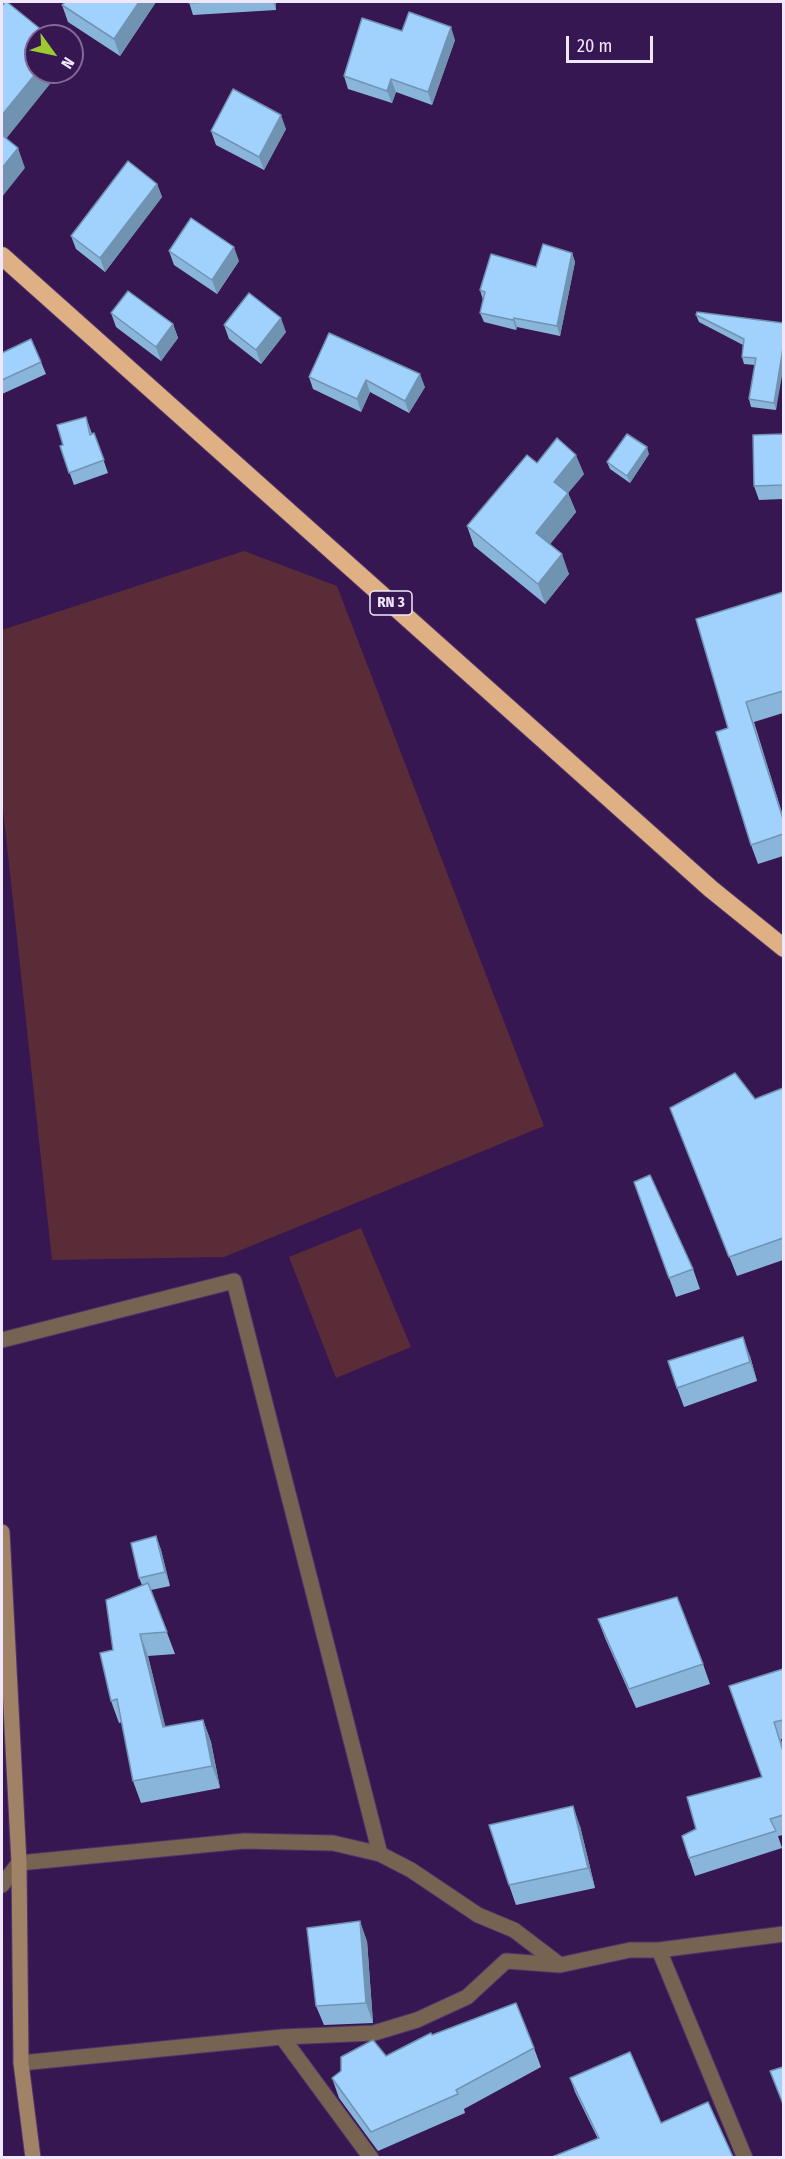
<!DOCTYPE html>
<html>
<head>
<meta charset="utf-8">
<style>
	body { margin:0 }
	#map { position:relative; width:785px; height:2159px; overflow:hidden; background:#371752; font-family:"Fira Sans Condensed",sans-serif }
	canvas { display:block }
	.frame { position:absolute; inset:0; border:3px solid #f0e7fd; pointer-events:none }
	.north { position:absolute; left:24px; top:24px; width:60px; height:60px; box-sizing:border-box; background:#371752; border:2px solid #816a96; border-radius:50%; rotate:123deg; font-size:16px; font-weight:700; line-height:24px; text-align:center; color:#f0e7fd }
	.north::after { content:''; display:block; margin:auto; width:21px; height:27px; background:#9cca31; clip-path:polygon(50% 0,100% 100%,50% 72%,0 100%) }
	.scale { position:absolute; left:566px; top:36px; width:87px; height:27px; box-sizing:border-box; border:3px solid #f0e7fd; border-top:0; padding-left:8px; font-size:18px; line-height:21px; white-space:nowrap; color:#f0e7fd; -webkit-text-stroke:4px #371752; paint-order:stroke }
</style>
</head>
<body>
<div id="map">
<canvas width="785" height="2159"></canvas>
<div class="frame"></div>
<div class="north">N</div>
<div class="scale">20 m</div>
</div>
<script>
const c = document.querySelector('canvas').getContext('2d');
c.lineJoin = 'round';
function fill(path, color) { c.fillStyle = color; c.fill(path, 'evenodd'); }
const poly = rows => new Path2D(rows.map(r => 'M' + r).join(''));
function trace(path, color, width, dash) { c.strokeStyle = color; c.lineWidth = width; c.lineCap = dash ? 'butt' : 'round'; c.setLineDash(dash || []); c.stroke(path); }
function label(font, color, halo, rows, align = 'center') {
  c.font = font + ' "Fira Sans Condensed",sans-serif'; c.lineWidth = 6; c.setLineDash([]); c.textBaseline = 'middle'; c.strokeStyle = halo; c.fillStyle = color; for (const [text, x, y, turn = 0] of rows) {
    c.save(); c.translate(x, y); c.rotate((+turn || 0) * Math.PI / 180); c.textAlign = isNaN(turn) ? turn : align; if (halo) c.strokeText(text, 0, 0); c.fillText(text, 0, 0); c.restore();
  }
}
const green = poly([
	[244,551,337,586,544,1126,224,1257,52,1260,2,800,2,630],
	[361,1228,411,1347,336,1378,289,1257]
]);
const street = poly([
	[2,1340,234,1281,380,1854],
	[2,1885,19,1863,244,1841,333,1843,380,1854,411,1870,478,1915,514,1930,560,1965],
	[659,1950,745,2158],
	[282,2037,371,2158],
	[21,2063,282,2037,374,2033,417,2020,467,1997,506,1961,560,1965,630,1950,659,1950,784,1934]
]);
const secondary = poly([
	[2,1532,19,1863,21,2063,33,2158]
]);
const highway = poly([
	[2,256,711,889,784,948]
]);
const wall = poly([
	[156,2,120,56,68,22,62,5],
	[189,2,276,2,276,10,193,15],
	[402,31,455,40,432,105,396,92,392,103,348,89,344,76],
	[286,129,264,170,216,145,211,131],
	[157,184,162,197,105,272,76,249,71,236],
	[169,251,239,261,217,294,174,265],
	[572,253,575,262,560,336,517,327,516,330,484,322,480,313,483,300,480,290],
	[111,313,173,324,178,338,161,361,116,327],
	[696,315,783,323,776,410,751,407,749,399,755,365,744,364,742,357,743,345,699,322],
	[224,325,286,332,261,364,229,339],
	[329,333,425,387,409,413,370,392,361,412,313,389,309,377],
	[2,353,41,362,46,374,2,394],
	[86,417,92,434,94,433,108,473,74,485,60,446,63,445],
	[783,434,783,499,759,500,754,486],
	[649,454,630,483,610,469,607,462],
	[537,463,584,474,568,493,576,512,550,544,569,574,545,604,474,546,467,526],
	[783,592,783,713,754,722,783,816,783,856,758,864,751,845,728,728],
	[783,1088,783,1260,737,1276,670,1108,755,1099],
	[634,1182,693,1269,700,1289,676,1297],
	[750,1356,757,1381,684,1407,677,1388],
	[156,1536,161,1550,170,1586,151,1590,175,1654,148,1656,165,1727,203,1720,211,1742,220,1788,141,1803,133,1781,122,1722,119,1723,111,1701,113,1650,142,1585,139,1578],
	[598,1619,703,1664,710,1684,636,1708,605,1638],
	[783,1669,783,1739,781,1739,783,1748,783,1835,778,1836,782,1848,695,1876,689,1858,696,1829,762,1777],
	[580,1826,595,1888,516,1905,509,1885],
	[367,1941,373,2023,324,2025,316,2006],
	[432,2035,534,2048,541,2067,464,2109,465,2113,378,2151,339,2098,332,2078,386,2056],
	[570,2078,661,2123,598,2139,575,2092]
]);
const shadedWall = poly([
	[139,2,156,2,120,56,114,39],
	[273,2,276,2,276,10],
	[451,27,455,40,432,105,428,92],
	[37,72,46,72,50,84,2,144,2,115],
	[391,79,396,92,392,103,387,91],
	[281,115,286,129,264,170,259,157],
	[18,148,25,168,2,197,2,168],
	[157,184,162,197,105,272,100,258],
	[234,247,239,261,217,294,212,280],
	[572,253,575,262,560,336,557,326],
	[281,318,286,332,261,364,256,350],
	[514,318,517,327,516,330,513,320],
	[173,324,178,338,161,361,156,347],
	[783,348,783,370,776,410,774,403],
	[420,374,425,387,409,413,405,401],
	[366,380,370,392,361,412,357,399],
	[647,447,649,454,630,483,627,476],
	[576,455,584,474,568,493,576,512,543,553,536,533,554,482],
	[562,554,569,574,545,604,538,584],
	[746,702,783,816,783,819],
	[743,1337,750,1356,757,1381,750,1362],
	[156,1536,161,1550,170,1586,165,1572],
	[140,1634,148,1656,171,1749,163,1727],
	[203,1720,211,1742,220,1788,212,1766],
	[573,1806,580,1826,595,1888,588,1868],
	[360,1921,367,1941,373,2023,366,2003]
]);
const building = poly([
	[5,2,7,2,49,36,36,36,36,51,32,56,36,59,37,72,2,115,2,6,5,2],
	[65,2,139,2,114,39,62,5,65,2],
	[189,2,209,2,189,3,189,2],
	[409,12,451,27,428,92,391,79,387,91,344,76,362,18,402,31,409,12],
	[233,89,281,115,259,157,211,131,233,89],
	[2,135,18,148,2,168,2,135],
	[128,161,157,184,100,258,71,236,128,161],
	[191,218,234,247,212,280,169,251,191,218],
	[543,244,572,253,557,326,514,318,513,320,480,313,485,292,480,290,491,254,536,267,543,244],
	[128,291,173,324,156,347,111,313,128,291],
	[249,293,281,318,256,350,224,325,249,293],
	[697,312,783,323,783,348,774,403,749,399,756,358,742,357,744,339,696,315,697,312],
	[329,333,420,374,405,401,366,380,357,399,309,377,329,333],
	[31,339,41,362,2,380,2,353,31,339],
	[86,417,90,435,94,433,104,460,69,473,60,446,63,445,57,425,86,417],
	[627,434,647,447,627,476,607,462,627,434],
	[783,434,783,485,754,486,753,435,783,434],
	[557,438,576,455,554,482,568,493,536,533,562,554,538,584,467,526,527,455,537,463,557,438],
	[783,592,783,691,746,702,783,819,783,834,751,845,716,732,728,728,696,619,783,592],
	[735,1073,755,1099,783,1088,783,1238,729,1257,670,1108,735,1073],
	[650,1175,693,1269,669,1278,634,1182,650,1175],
	[743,1337,750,1362,677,1388,668,1361,743,1337],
	[156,1536,165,1572,139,1578,131,1543,156,1536],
	[148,1583,167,1632,140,1634,163,1727,203,1720,212,1766,133,1781,117,1699,111,1701,100,1653,113,1650,106,1600,148,1583],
	[677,1597,703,1664,629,1689,598,1619,677,1597],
	[783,1669,783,1720,774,1722,783,1751,783,1815,770,1819,776,1831,689,1858,682,1836,696,1829,687,1797,762,1777,729,1686,783,1669],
	[573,1806,588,1868,509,1885,489,1825,573,1806],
	[360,1921,366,2003,316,2006,307,1928,360,1921],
	[516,2003,534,2048,456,2090,458,2094,371,2132,332,2078,341,2071,341,2057,373,2040,386,2056,431,2033,432,2035,516,2003],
	[630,2052,661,2123,708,2102,733,2157,552,2157,599,2138,570,2078,630,2052],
	[783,2067,783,2104,770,2071,783,2067]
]);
const shields = [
	[391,603,42]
];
const shieldNames = [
	["RN 3",391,603]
];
fill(green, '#5a2c37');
trace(street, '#51346a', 17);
trace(secondary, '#51346a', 17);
trace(highway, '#51346a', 20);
trace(street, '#766351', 15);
trace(secondary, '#a08266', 15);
trace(highway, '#deb083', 18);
fill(wall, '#8ab5da');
fill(shadedWall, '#7193b2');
fill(building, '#a1d2fe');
trace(building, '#7193b2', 1.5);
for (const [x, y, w] of shields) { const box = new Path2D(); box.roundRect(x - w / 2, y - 12, w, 24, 4.5); c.fillStyle = '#371752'; c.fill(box); trace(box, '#f0e7fd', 1.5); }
label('bold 15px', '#f0e7fd', null, shieldNames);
</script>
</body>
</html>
